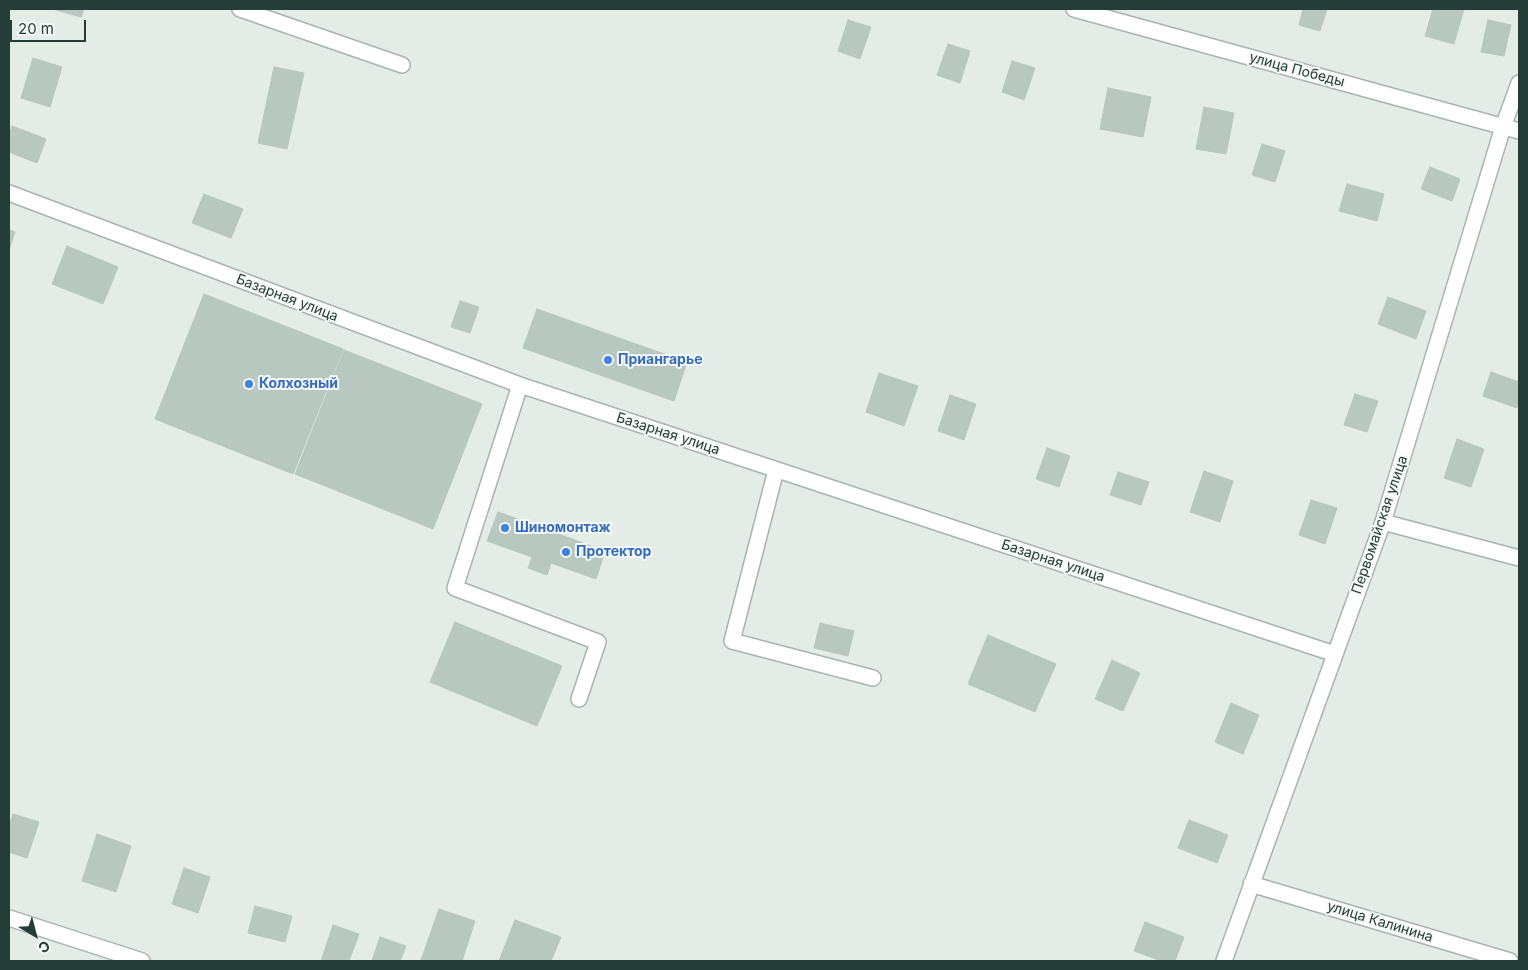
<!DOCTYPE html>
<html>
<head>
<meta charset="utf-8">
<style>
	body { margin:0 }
	#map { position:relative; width:1528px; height:970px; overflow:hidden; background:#e4ece8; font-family:Inter,sans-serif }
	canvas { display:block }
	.frame { position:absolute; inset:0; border:10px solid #243d36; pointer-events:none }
	.north { position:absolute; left:10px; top:910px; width:50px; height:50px; -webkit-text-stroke:4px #f4f9f6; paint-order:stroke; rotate:143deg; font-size:14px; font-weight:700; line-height:20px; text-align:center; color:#243d36 }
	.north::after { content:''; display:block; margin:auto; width:18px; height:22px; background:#243d36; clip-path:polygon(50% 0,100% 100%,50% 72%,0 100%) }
	.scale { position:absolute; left:10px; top:20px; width:76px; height:22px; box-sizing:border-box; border:2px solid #243d36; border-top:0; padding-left:6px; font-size:15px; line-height:18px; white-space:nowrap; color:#243d36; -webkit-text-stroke:4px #f4f9f6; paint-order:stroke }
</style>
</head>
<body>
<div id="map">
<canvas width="1528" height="970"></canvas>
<div class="frame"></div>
<div class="north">С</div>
<div class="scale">20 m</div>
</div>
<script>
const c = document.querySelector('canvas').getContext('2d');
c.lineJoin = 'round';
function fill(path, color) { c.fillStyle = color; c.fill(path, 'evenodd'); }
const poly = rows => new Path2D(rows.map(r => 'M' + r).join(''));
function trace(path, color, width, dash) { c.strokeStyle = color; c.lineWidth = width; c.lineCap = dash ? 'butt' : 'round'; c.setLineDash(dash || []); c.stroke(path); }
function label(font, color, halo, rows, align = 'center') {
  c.font = font + ' Inter,sans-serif'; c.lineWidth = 4; c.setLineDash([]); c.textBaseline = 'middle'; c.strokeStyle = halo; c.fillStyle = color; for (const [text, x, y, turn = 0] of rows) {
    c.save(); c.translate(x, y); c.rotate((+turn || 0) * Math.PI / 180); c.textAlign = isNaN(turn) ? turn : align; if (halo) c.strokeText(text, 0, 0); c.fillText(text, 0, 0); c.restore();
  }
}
const building = poly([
	[52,9,84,9,81,17,52,9],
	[1303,9,1327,9,1320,31,1299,25,1303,9],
	[1433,9,1464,9,1454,44,1425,36,1433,9],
	[848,20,871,27,860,59,838,51,848,20],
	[1488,20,1511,25,1504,56,1481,52,1488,20],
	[948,44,970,51,960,83,937,75,948,44],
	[33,58,62,67,50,107,21,98,33,58],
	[1012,61,1035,68,1024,100,1002,92,1012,61],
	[274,67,304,73,287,149,258,143,274,67],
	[1108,88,1151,97,1143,137,1100,129,1108,88],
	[1204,107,1234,113,1226,154,1196,149,1204,107],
	[12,126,46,139,37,163,9,152,9,135,12,126],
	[1262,144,1285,151,1275,182,1252,175,1262,144],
	[1430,167,1460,179,1452,201,1421,189,1430,167],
	[1347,184,1384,194,1377,221,1339,211,1347,184],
	[204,194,243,209,231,238,192,223,204,194],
	[9,230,15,232,9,250,9,230],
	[67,246,118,267,103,304,52,284,67,246],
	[204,294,343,349,293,474,155,419,204,294],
	[1388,297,1426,311,1416,339,1378,324,1388,297],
	[460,301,479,307,470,333,451,327,460,301],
	[537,309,687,362,674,401,523,348,537,309],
	[344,350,482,404,433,529,295,474,344,350],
	[1491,372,1519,382,1519,400,1517,408,1483,396,1491,372],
	[879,373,918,386,904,426,866,412,879,373],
	[1355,394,1378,401,1367,432,1344,425,1355,394],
	[950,395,976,404,964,440,938,431,950,395],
	[1457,439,1484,449,1471,487,1444,478,1457,439],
	[1047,448,1070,456,1059,487,1036,479,1047,448],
	[1204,471,1233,481,1220,522,1190,512,1204,471],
	[1118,472,1149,482,1141,505,1110,495,1118,472],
	[1311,500,1337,508,1325,544,1299,535,1311,500],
	[498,512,605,551,596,579,551,563,547,575,528,568,532,557,487,541,498,512],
	[455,622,562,666,537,726,430,682,455,622],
	[820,623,854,631,848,656,814,648,820,623],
	[988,635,1056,664,1035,712,968,684,988,635],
	[1112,660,1140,673,1123,711,1095,699,1112,660],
	[1231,703,1259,715,1243,754,1215,742,1231,703],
	[13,814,39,822,27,858,9,852,9,826,13,814],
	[1189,820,1228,835,1217,863,1178,848,1189,820],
	[97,834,131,846,116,892,82,881,97,834],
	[184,868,210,877,198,913,172,904,184,868],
	[255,906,292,916,285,942,248,933,255,906],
	[439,909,475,921,462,961,421,960,439,909],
	[515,920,561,937,551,961,499,961,515,920],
	[1145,922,1184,937,1175,961,1162,961,1134,951,1145,922],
	[333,925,359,934,349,961,321,961,333,925],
	[380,937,406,946,400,961,372,961,380,937]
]);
const minor = poly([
	[240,9,402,65],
	[1074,9,1519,131],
	[9,193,520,385,1335,654],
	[520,385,455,588,598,642,579,699],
	[776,470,732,641,873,678],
	[1383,522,1519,558],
	[1251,884,1510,961],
	[9,918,142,961],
	[1224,961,1383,522,1503,127,1519,83]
]);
const markers = [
	[608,360,5,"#3f7fe0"],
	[249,384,5,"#3f7fe0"],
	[505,528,5,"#3f7fe0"],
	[566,552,5,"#3f7fe0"]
];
const streetNames = [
	["улица Победы",1297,70,15],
	["Базарная улица",287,298,21],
	["Базарная улица",668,434,18],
	["Первомайская улица",1380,525,-71],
	["Базарная улица",1053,561,18],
	["улица Калинина",1380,922,17]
];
const shopNames = [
	["Приангарье",618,360],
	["Колхозный",259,384],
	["Шиномонтаж",515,528],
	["Протектор",576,552]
];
fill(building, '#b9c7c1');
trace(building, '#b6c5bf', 1);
trace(minor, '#a7b4af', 18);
trace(minor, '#fff', 15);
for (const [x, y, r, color] of markers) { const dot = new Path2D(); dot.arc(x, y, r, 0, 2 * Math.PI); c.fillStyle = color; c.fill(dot); trace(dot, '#f4f9f6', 2); }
label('14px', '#243d36', '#f4f9f6', streetNames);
label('bold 14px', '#366cbe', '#f4f9f6', shopNames, 'left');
</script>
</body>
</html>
